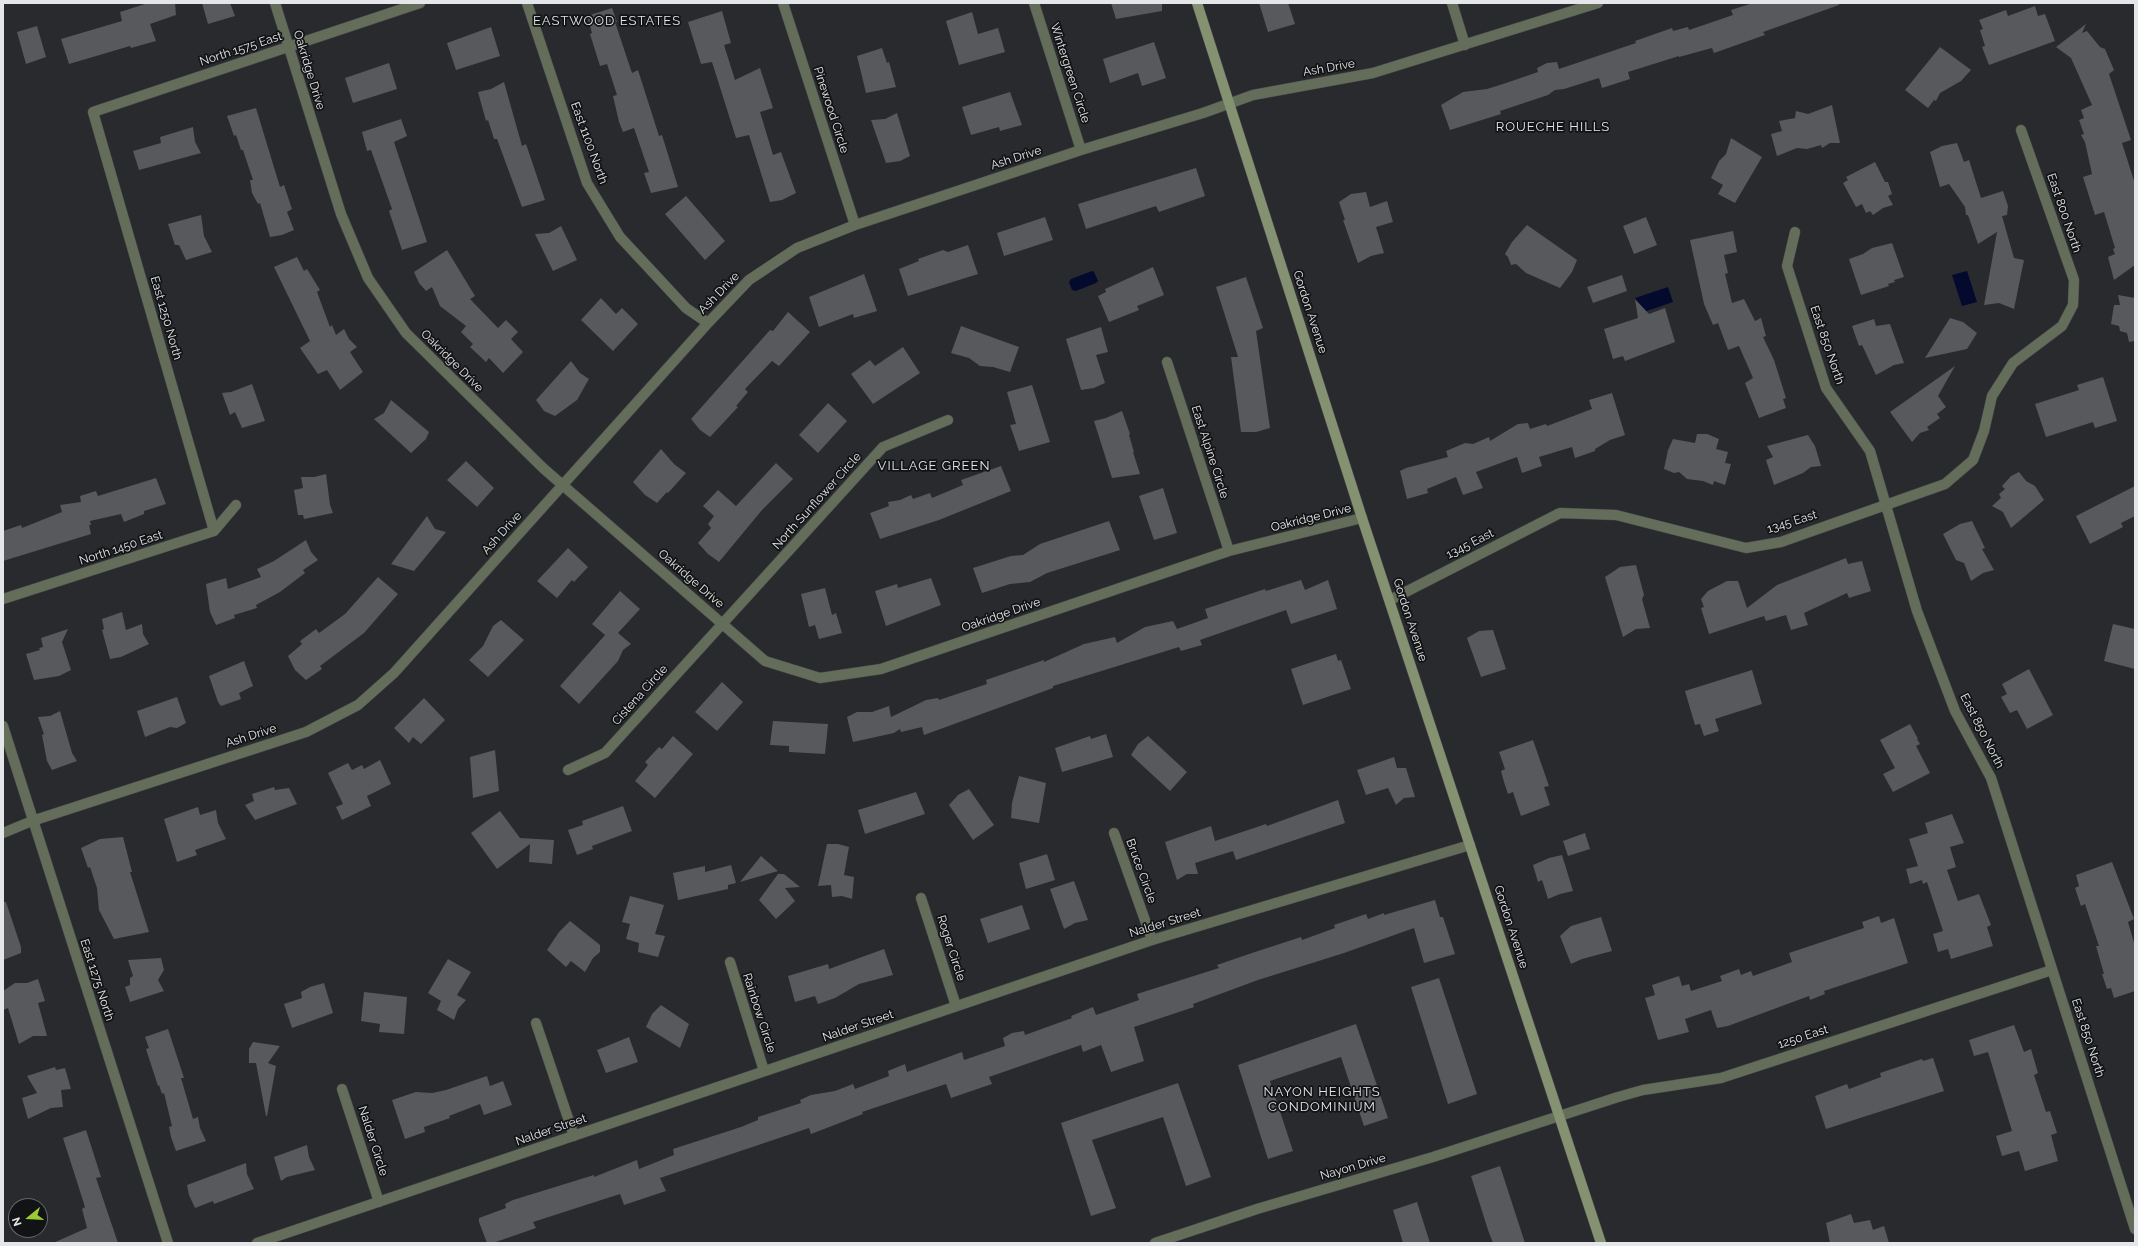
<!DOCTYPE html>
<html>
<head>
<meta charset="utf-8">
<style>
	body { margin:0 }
	#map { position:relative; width:2138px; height:1246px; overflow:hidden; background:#292a2e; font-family:Raleway,sans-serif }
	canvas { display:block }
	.frame { position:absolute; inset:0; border:4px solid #e5e6e9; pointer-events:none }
	.north { position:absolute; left:8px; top:1198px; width:40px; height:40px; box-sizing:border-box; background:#121314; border:1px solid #666769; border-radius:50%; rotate:252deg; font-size:11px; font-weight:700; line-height:16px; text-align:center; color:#e5e6e9 }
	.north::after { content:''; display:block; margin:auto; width:14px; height:18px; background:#9cca32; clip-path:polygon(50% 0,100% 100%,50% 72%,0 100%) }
</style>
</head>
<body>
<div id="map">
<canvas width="2138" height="1246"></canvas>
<div class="frame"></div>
<div class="north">N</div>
</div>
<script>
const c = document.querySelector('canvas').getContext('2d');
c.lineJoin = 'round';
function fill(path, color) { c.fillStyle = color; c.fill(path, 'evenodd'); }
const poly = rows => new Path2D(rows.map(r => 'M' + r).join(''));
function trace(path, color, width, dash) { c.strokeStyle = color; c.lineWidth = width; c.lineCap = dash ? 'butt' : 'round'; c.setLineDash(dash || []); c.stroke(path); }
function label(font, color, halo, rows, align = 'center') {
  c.font = font + ' Raleway,sans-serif'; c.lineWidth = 3.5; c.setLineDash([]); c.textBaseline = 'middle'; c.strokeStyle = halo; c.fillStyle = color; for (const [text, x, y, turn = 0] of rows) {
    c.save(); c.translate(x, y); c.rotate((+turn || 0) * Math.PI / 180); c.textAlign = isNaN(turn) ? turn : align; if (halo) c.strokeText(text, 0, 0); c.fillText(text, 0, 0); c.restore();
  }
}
const water = poly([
	[1092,271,1094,272,1098,281,1096,283,1076,291,1072,290,1069,282,1071,279],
	[1967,271,1977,302,1962,306,1952,275],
	[1668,287,1673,302,1641,313,1635,298]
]);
const building = poly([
	[148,3,175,3,176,15,150,24,156,41,131,48,130,46,69,64,61,39,122,21,120,12],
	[202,3,230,3,235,16,208,24],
	[1111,3,1162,3,1162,11,1116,19],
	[1259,3,1288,3,1295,24,1268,32],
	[1753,3,1839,3,1839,5,1763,32,1765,35,1714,53,1712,48,1679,57,1679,56,1628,72,1630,79,1602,88,1599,78,1564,89,1555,90,1548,95,1500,111,1501,114,1450,130,1441,105,1463,92,1487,89,1506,83,1538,72,1537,68,1547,63,1557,62,1559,69,1636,43,1635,41,1672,28,1673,31,1688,27,1689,30,1733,15,1731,10],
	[2035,6,2038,16,2045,14,2055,41,1989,65,1982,47,1985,46,1980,30,1983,29,1979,20,2006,10,2008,16],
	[612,8,617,22,615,22,632,73,638,70,659,136,662,135,678,187,651,193,644,173,649,172,634,128,623,132,619,122,613,96,617,95,607,64,600,66,590,34,592,33,587,16],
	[722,11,731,43,724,45,735,80,760,68,773,108,760,112,773,155,781,152,796,193,782,200,770,202,749,135,736,138,712,62,701,64,688,22],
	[972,12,978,34,998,28,1005,52,959,65,946,21],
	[2086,24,2082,33,2087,31,2100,47,2105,49,2114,70,2109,74,2131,140,2122,143,2135,184,2135,265,2114,280,2108,257,2115,254,2113,249,2115,248,2104,212,2095,215,2083,177,2092,174,2085,142,2081,135,2084,134,2079,120,2084,118,2081,110,2092,105,2071,58,2056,47],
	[37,26,46,57,26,64,17,32],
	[491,27,500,56,456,70,447,43],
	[1154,42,1166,78,1142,86,1138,73,1110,83,1103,59],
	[1940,47,1971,70,1961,81,1940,93,1936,101,1934,100,1928,108,1905,90],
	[882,48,887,63,889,62,896,87,866,93,857,56],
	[389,63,397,89,353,103,345,78],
	[504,82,522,146,526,144,545,200,522,207,497,139,494,139,488,120,486,121,478,92,491,89],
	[1010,92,1022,125,1000,131,999,127,971,135,962,107],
	[1832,105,1840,143,1830,143,1822,148,1821,145,1807,149,1797,148,1777,156,1771,134,1782,131,1779,121,1795,118,1796,111,1808,114],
	[256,108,280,187,284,185,292,209,287,212,294,230,282,235,270,237,260,203,258,204,252,193,250,180,253,180,243,150,241,150,236,135,234,136,227,116],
	[897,113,910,156,900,161,886,163,871,120,885,119],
	[401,119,407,136,394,142,427,242,402,250,389,211,392,209,371,150,367,151,362,132],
	[193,127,195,142,201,153,139,170,133,151,161,143,160,137],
	[1731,138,1762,157,1735,203,1718,194,1723,185,1711,178,1719,161,1726,154],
	[1957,143,1964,162,1969,160,1981,198,2003,191,2008,206,2007,215,2002,216,2014,258,2024,260,2014,309,1999,303,1984,305,1997,232,1978,244,1968,215,1966,215,1965,207,1949,184,1940,187,1930,152,1942,146],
	[1875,162,1885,182,1888,182,1892,194,1888,196,1893,205,1883,208,1873,215,1870,211,1866,213,1862,204,1856,207,1843,183,1848,180,1846,177],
	[1196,168,1205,196,1159,212,1156,206,1086,229,1078,204],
	[1366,192,1370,207,1387,201,1393,222,1376,227,1384,253,1371,256,1358,263,1343,220,1345,220,1339,202,1351,194],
	[686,196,725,241,705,260,665,214],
	[201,215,204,236,212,252,186,260,179,245,175,245,168,224],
	[1045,217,1053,240,1004,256,997,233],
	[1646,217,1657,245,1634,254,1623,226],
	[1527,225,1577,260,1572,272,1560,288,1526,273,1516,264,1511,265,1508,257,1505,254,1512,242],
	[561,226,577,260,553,271,535,234,549,233],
	[1733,231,1737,252,1724,255,1728,273,1725,274,1732,303,1744,299,1755,321,1761,318,1766,336,1763,337,1774,360,1786,398,1783,399,1786,408,1759,418,1745,383,1753,378,1739,346,1728,350,1718,323,1713,325,1704,304,1690,240],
	[1892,243,1904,277,1894,280,1895,282,1888,284,1889,286,1861,295,1849,259,1863,254,1872,248],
	[968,245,978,274,908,296,899,269,919,261,918,259,943,250,948,252],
	[447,250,475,296,470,299,498,328,506,320,518,332,511,339,523,352,503,373,489,358,486,362,470,347,473,344,461,332,466,326,440,306,432,287,426,291,419,283,414,272],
	[297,257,304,271,307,269,320,290,317,292,330,327,332,325,336,335,344,329,349,339,357,347,350,352,363,372,340,390,327,370,318,374,300,348,310,341,274,267],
	[1153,267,1164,295,1137,306,1139,310,1109,322,1098,296,1106,292,1105,289],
	[864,274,877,311,854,318,853,314,819,327,809,297],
	[1622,275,1627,291,1593,303,1587,287],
	[1246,277,1263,328,1256,331,1270,428,1256,432,1241,432,1231,357,1238,357,1216,287],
	[2118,295,2135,298,2135,341,2129,342,2127,333,2120,331,2119,326,2111,324,2114,305,2120,305],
	[601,298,616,314,622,308,638,324,613,351,581,320],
	[1635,299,1649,314,1665,308,1675,342,1625,361,1623,356,1613,359,1604,329,1638,318],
	[788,312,810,332,779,366,772,361,745,389,748,392,736,406,738,407,710,437,700,430,691,419,770,330,773,331],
	[1950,318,1963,322,1977,333,1967,349,1925,358],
	[1874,319,1876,326,1890,324,1904,363,1894,365,1876,375,1862,345,1859,346,1852,326],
	[961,326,1019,347,1010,372,993,367,980,366,969,358,951,353],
	[1101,327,1108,352,1096,355,1105,383,1094,388,1081,390,1066,339],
	[903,347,920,373,873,404,851,374,870,360,875,366],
	[571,361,580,373,589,379,577,400,555,416,544,411,536,400],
	[1955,366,1938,396,1946,407,1937,414,1940,418,1927,427,1929,430,1920,433,1912,442,1890,412],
	[2103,377,2117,421,2095,428,2093,422,2046,437,2035,404,2079,390,2077,385],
	[252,384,265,421,242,428,235,412,230,415,222,393,231,392],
	[1032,385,1050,442,1019,451,1010,425,1016,424,1007,392],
	[1612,393,1625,435,1610,440,1595,449,1595,451,1575,458,1572,447,1539,457,1542,466,1522,473,1517,457,1476,472,1483,488,1463,495,1456,477,1427,489,1428,493,1407,499,1400,471,1406,468,1448,457,1446,451,1465,443,1473,444,1489,437,1490,441,1518,424,1528,423,1530,429,1546,424,1547,426,1592,409,1589,400],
	[391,400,429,432,426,439,411,453,374,419,384,413],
	[828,403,847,421,818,453,799,435],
	[1122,411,1130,434,1129,435,1134,452,1133,452,1140,474,1112,478,1094,421,1106,418],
	[1697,434,1707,434,1719,439,1716,449,1728,452,1725,463,1731,464,1725,485,1714,481,1713,485,1703,481,1687,479,1679,472,1674,473,1664,469,1668,450,1673,439,1695,443],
	[1808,435,1815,446,1821,466,1811,467,1803,473,1774,485,1766,460,1773,457,1767,446],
	[661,449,674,464,686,473,668,493,667,492,657,503,645,495,633,482],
	[466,461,494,488,477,507,447,480],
	[776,463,793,479,762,510,719,562,708,554,698,543,711,528,708,524,714,516,703,506,718,490,736,506],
	[1001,466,1011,491,939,520,880,539,870,513,889,506,888,502,900,500,911,495,913,499,930,493,932,498,963,485,961,480],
	[2019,472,2026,481,2035,486,2044,500,2011,528,2003,512,1992,506,2001,498,1999,494,2005,489,2002,486,2011,476],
	[326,474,330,505,333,513,304,519,303,515,298,515,294,490,303,488,301,477,314,477],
	[156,478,166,504,144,511,144,514,124,522,121,514,90,521,91,525,89,525,91,534,3,561,3,531,21,525,22,528,62,512,60,505,81,502,80,496,96,491,98,496],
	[2135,486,2135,516,2121,523,2123,527,2090,544,2076,516],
	[1163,488,1177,533,1154,540,1139,496],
	[427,516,435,529,446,532,414,571,391,564],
	[1109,521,1120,550,1047,573,1030,582,1010,584,982,593,973,568,1011,556,1023,555,1040,544],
	[1972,521,1985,548,1982,549,1994,570,1983,573,1971,581,1964,563,1956,560,1943,534,1960,524],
	[306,540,311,552,318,560,303,570,305,573,280,592,256,605,257,608,234,615,235,618,216,625,210,612,206,584,226,578,228,589,261,577,257,569,274,561],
	[568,548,588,567,574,582,572,580,557,598,537,581],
	[1846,558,1848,564,1862,561,1871,591,1849,598,1847,593,1804,613,1808,625,1791,630,1786,615,1766,621,1764,616,1709,634,1701,608,1704,607,1701,599,1708,591,1727,581,1738,581,1747,608,1777,585],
	[1636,565,1644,595,1642,599,1650,628,1636,629,1623,637,1605,577,1620,567],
	[378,577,398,594,364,633,320,666,322,669,306,680,295,670,288,656,302,644,300,641,316,629,319,633,345,614],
	[931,578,941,605,886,626,875,591,897,584,898,588],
	[1301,580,1305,590,1328,580,1337,609,1291,624,1286,610,1200,640,1202,645,1181,651,1179,647,1053,686,1053,688,924,735,922,727,901,732,900,729,894,733,853,742,847,717,857,712,872,712,889,706,891,717,926,700,938,698,939,700,987,684,986,680,1044,660,1044,662,1084,644,1115,637,1117,643,1145,627,1173,621,1177,629,1208,618,1205,609,1265,589,1266,591],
	[825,588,832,615,836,613,842,633,819,639,815,625,809,627,801,594],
	[620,591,640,609,618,633,631,644,623,650,618,661,579,704,560,686,605,635,592,624],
	[122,612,126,630,142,624,143,634,149,644,121,657,110,659,102,630,104,629,102,619],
	[501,620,524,640,488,677,469,660,483,646,493,626],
	[2113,624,2135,629,2135,669,2104,661],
	[68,629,62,642,71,670,59,676,34,680,26,654,40,650,39,648,43,647,41,638],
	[1493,630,1506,669,1481,677,1467,638,1479,631],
	[1336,654,1338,661,1341,660,1351,689,1303,705,1291,669],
	[244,661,253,686,239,693,241,699,221,706,218,702,209,676],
	[2029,669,2053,715,2027,729,2017,710,2010,713,2001,697,2007,694,2002,684],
	[1752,670,1762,704,1715,719,1719,731,1704,736,1700,724,1695,725,1685,691],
	[722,682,743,702,717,731,695,712],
	[177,697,186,723,177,728,170,727,145,737,137,711],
	[424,698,445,720,421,744,413,737,409,743,394,728],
	[60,711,72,753,77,761,52,770,47,761,42,735,44,734,38,717,50,716],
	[773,721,828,724,825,754,789,752,789,746,770,745],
	[1910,724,1918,739,1917,739,1920,744,1916,746,1930,773,1893,792,1883,774,1895,768,1880,740],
	[1106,734,1113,757,1062,772,1055,748,1090,736,1091,739],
	[673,736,693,754,655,798,635,781,648,765,645,762,659,747,662,749],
	[1148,736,1187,772,1170,791,1131,755,1138,744],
	[1533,740,1549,786,1544,787,1550,805,1521,816,1513,792,1508,794,1504,782,1501,771,1505,769,1499,752],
	[495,750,499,791,473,798,470,757],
	[1394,757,1397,768,1406,768,1415,797,1404,798,1396,805,1388,788,1366,795,1357,770],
	[380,760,391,784,367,796,371,806,342,820,336,807,343,804,328,773,348,763,352,770,362,765,364,769],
	[1019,776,1046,783,1039,823,1011,818,1012,803],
	[274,787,275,790,289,788,297,804,255,820,245,805,254,801,252,794],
	[969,789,994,825,973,840,949,805,958,795],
	[916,792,925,814,865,834,858,810],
	[1338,800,1345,823,1236,860,1233,851,1195,863,1198,874,1187,874,1177,880,1165,842,1211,826,1215,841,1266,824,1267,826],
	[623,806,632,831,592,846,593,849,577,855,568,830,583,825,582,821],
	[198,807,200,815,216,810,218,823,226,839,195,850,197,855,177,862,164,819],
	[500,811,520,838,554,840,552,864,529,862,530,844,497,869,471,833],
	[1952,814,1964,843,1950,847,1956,867,1947,870,1958,901,1979,894,1991,925,1987,927,1993,946,1951,959,1948,949,1938,952,1933,934,1943,931,1927,882,1923,884,1922,880,1910,884,1906,869,1918,866,1909,839,1928,833,1925,823],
	[1585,833,1590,849,1568,856,1563,841],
	[123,837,132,872,130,872,149,932,114,939,99,910,97,888,90,867,88,868,81,848,100,839],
	[827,844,838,844,849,847,844,875,854,877,852,899,842,896,832,897,831,885,818,886],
	[1047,854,1055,880,1026,889,1019,863],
	[1562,855,1573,891,1560,894,1548,899,1542,880,1538,882,1533,865,1549,858],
	[761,856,778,871,740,882],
	[2112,862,2134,919,2128,922,2135,946,2135,991,2114,998,2111,988,2107,989,2102,974,2104,974,2096,946,2099,946,2085,904,2081,906,2075,888,2079,886,2076,875],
	[731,865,736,883,728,885,728,889,678,900,673,873,705,866,705,872],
	[778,874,784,874,800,887,785,888,795,901,776,919,759,900],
	[1074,881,1088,920,1075,923,1064,929,1050,889],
	[630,896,664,905,655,934,665,936,658,957,638,952,639,943,626,939,630,924,622,922],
	[1435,900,1440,917,1443,917,1455,954,1424,963,1414,928,1344,953,1258,980,1193,1004,1194,1007,1134,1027,1144,1061,1111,1072,1101,1045,1083,1052,1081,1045,989,1077,992,1084,951,1098,946,1084,862,1112,863,1114,811,1134,809,1128,660,1178,666,1191,624,1205,620,1194,533,1222,536,1228,493,1243,487,1243,479,1222,479,1218,506,1208,505,1204,513,1200,594,1175,594,1177,637,1160,639,1169,674,1155,673,1149,741,1127,758,1120,758,1117,801,1103,800,1100,811,1095,835,1091,853,1084,855,1089,889,1076,888,1071,905,1064,907,1072,962,1052,964,1060,1005,1046,1003,1038,1012,1033,1024,1031,1025,1035,1072,1018,1071,1016,1093,1007,1096,1015,1139,1000,1137,994,1219,968,1217,965,1249,954,1301,937,1302,940,1335,928,1334,925,1366,914,1368,919,1384,913,1384,915],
	[3,902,6,902,21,947,21,953,3,960],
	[1022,905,1030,929,988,943,980,919],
	[1879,916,1881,923,1894,918,1908,963,1824,991,1825,994,1810,1000,1809,996,1728,1026,1717,1028,1711,1010,1685,1019,1689,1032,1658,1040,1645,998,1655,995,1652,985,1679,976,1682,986,1689,984,1691,991,1722,981,1720,976,1739,969,1741,975,1751,971,1753,976,1792,962,1789,953,1864,928,1862,922],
	[1601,917,1612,951,1582,959,1571,964,1560,936,1571,926],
	[570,921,600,945,600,952,593,958,585,972,571,961,566,967,547,950,559,932],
	[884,949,893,975,859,984,835,998,818,1004,815,996,795,1002,788,976,828,964,829,969],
	[161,958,164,970,158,980,164,991,130,1002,125,987,130,985,130,978,133,976,128,960],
	[448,959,471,972,457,995,466,1000,458,1009,454,1020,437,1010,441,1001,428,993],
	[1439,978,1477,1094,1448,1104,1411,987],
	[38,979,45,1001,38,1003,47,1036,33,1036,19,1044,8,1008,3,1010,3,991,15,983,27,983],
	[324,983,333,1013,292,1028,284,1004,302,998,301,992,310,987],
	[364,992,407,997,404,1034,379,1032,380,1024,361,1021],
	[661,1005,689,1024,680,1048,646,1027,652,1014],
	[1356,1024,1388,1118,1364,1126,1341,1057,1270,1081,1293,1151,1268,1159,1238,1065],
	[2014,1025,2024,1052,2031,1049,2038,1073,2034,1075,2046,1112,2050,1111,2057,1133,2051,1135,2058,1161,2025,1171,2019,1151,2002,1156,1996,1136,2012,1131,1988,1052,1974,1056,1969,1040],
	[168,1029,184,1078,181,1078,193,1119,198,1117,200,1128,206,1141,176,1151,171,1137,169,1127,172,1126,164,1093,162,1094,159,1085,158,1086,146,1049,149,1048,145,1037],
	[629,1037,638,1062,606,1073,597,1050],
	[253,1042,280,1046,268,1063,276,1066,267,1116,266,1116,256,1063,249,1063,249,1049],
	[1933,1058,1944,1091,1826,1129,1815,1096,1847,1084,1849,1089,1881,1077,1880,1073,1922,1059,1923,1061],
	[55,1067,56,1070,65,1068,71,1089,61,1090,63,1107,51,1108,28,1119,22,1098,37,1093,27,1076],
	[487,1076,490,1086,503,1081,512,1105,484,1115,480,1104,449,1116,450,1118,424,1127,425,1132,405,1139,392,1100,416,1092,432,1093,446,1090],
	[1178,1083,1211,1177,1186,1186,1163,1117,1092,1140,1116,1208,1091,1216,1061,1123],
	[86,1130,101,1177,96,1178,118,1243,53,1243,87,1228,82,1209,85,1207,63,1138],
	[307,1145,309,1157,315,1170,287,1177,281,1181,274,1157],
	[246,1163,247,1174,254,1189,214,1204,213,1201,195,1208,189,1195,187,1185],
	[1500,1166,1525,1243,1493,1243,1488,1230,1471,1176],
	[1417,1202,1430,1243,1403,1243,1393,1210],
	[1851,1214,1854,1223,1870,1220,1873,1230,1884,1226,1889,1243,1830,1243,1826,1223]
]);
const street = poly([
	[275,3,341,214,368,278,406,333,543,468,765,661,820,678,881,669,1229,551,1362,518],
	[527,3,587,183,620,237,686,308,708,323],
	[783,3,855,225],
	[1034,3,1081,150],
	[1452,3,1465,45],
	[1795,232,1787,266,1826,388,1870,451,1917,611,1955,711,1991,778,2135,1229],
	[1167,362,1229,551],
	[214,531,93,112,420,3],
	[3,599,214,531,236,505],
	[1390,600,1560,513,1616,515,1746,548,1781,542,1945,484,1973,460,1984,431,1992,396,2013,363,2062,326,2073,305,2074,280,2021,130],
	[3,726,168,1243],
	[568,770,605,753,883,447,948,420],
	[3,833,32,821,306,732,358,705,394,673,708,323,749,280,797,248,855,225,1081,150,1203,113,1253,95,1373,73,1598,3],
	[1114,833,1152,940],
	[921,898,956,1006],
	[730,962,764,1071],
	[536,1023,574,1136],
	[342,1089,379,1202],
	[257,1243,1152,940,1470,845],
	[1155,1243,1257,1209,1433,1157,1618,1097,1643,1090,1721,1078,2052,970]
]);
const secondary = poly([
	[1197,3,1362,518,1601,1243]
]);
const streetNames = [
	["North 1575 East",241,49,-18],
	["Ash Drive",1329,68,-10],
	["Oakridge Drive",309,70,73],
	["Wintergreen Circle",1070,73,72],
	["Pinewood Circle",831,110,72],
	["East 1100 North",589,143,70],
	["Ash Drive",1016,158,-18],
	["East 800 North",2064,213,71],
	["Ash Drive",719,293,-46],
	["Gordon Avenue",1310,312,72],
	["East 1250 North",166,318,74],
	["East 850 North",1827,345,71],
	["Oakridge Drive",452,361,45],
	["East Alpine Circle",1210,452,72],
	["North Sunflower Circle",817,501,-48],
	["Oakridge Drive",1311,518,-14],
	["1345 East",1792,522,-17],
	["Ash Drive",502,533,-48],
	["1345 East",1470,544,-27],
	["North 1450 East",121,548,-18],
	["Oakridge Drive",691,579,41],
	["Oakridge Drive",1001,615,-19],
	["Gordon Avenue",1410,620,72],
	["Cistena Circle",640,695,-48],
	["East 850 North",1982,731,63],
	["Ash Drive",251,736,-18],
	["Bruce Circle",1141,871,70],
	["Nalder Street",1165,923,-17],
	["Gordon Avenue",1511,927,72],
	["Roger Circle",951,948,72],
	["East 1275 North",97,980,72],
	["Rainbow Circle",759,1013,72],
	["Nalder Street",858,1026,-19],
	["1250 East",1803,1037,-18],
	["East 850 North",2088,1038,72],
	["Nalder Street",551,1130,-19],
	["Nalder Circle",373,1141,72],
	["Nayon Drive",1353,1167,-16]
];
const neighbourhoodNames = [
	["EASTWOOD ESTATES",607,21],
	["ROUECHE HILLS",1553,127],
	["VILLAGE GREEN",934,466],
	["NAYON HEIGHTS",1322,1092],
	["CONDOMINIUM",1322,1107]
];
fill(water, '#030a2d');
fill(building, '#57595c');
trace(street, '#47484c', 11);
trace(secondary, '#47484c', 11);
trace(street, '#646d59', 10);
trace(secondary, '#859272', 10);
label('12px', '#e5e6e9', '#121314', streetNames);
c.letterSpacing = '1px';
label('13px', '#e5e6e9', '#121314', neighbourhoodNames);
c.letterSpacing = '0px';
</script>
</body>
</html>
